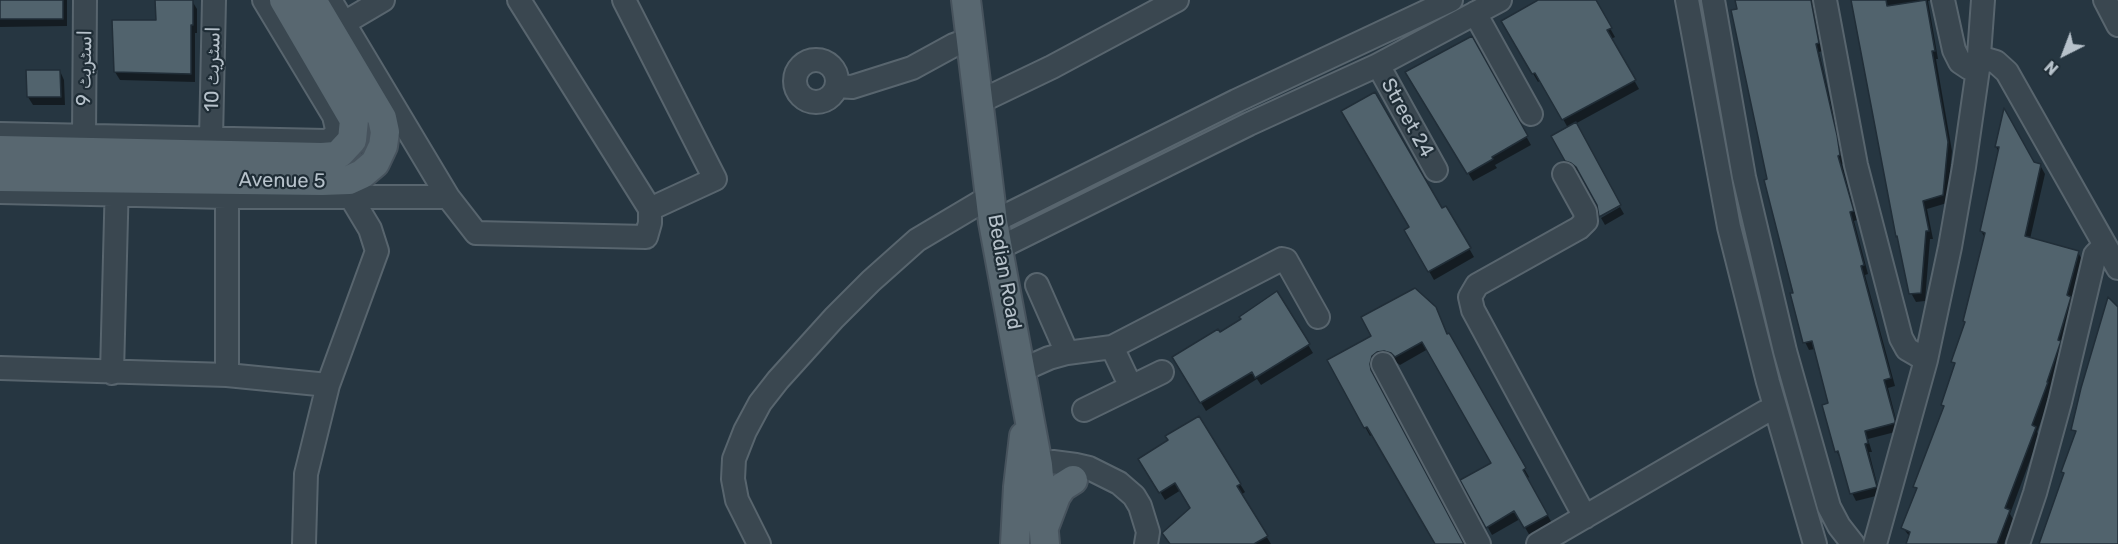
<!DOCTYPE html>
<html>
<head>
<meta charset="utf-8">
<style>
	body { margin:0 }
	#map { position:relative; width:2118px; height:544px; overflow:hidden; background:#263641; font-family:Rubik,sans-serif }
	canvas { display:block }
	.north { position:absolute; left:2034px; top:24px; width:60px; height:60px; -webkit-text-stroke:4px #1f2d36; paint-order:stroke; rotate:222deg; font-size:16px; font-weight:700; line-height:24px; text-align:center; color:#b7c2cb }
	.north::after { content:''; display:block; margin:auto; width:21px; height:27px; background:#b7c2cb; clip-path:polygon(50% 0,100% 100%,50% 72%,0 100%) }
</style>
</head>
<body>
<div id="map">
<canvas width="2118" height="544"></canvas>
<div class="north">N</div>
</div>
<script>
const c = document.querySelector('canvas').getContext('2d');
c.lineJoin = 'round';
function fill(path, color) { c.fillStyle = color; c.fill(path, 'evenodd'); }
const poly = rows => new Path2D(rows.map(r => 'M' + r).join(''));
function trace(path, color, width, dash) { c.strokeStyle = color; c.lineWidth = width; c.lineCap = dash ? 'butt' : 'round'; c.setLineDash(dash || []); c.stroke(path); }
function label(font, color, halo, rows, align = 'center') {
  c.font = font + ' Rubik,"Noto Naskh Arabic",sans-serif'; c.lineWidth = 4.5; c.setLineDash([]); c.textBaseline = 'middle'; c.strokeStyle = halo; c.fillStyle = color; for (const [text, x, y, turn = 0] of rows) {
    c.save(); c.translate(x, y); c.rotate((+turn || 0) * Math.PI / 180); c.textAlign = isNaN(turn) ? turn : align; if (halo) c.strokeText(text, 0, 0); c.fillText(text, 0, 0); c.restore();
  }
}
const shadow = poly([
	[0,0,67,0,67,26,0,27],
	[1542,0,1594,0,1615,37,1611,39,1639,89,1575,124,1619,205,1601,215,1601,217,1598,205,1582,175,1578,171,1572,169,1553,137,1568,128,1541,80,1538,82,1503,22],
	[1737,0,1813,0,1823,51,1819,52,1841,145,1844,163,1842,164,1857,220,1854,221,1868,274,1865,275,1895,386,1888,388,1899,431,1868,439,1872,452,1869,452,1880,495,1856,501,1852,493,1841,460,1837,452,1824,406,1830,404,1815,349,1809,350,1805,342,1765,181,1768,180],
	[1852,0,1931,0,1928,1,1938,59,1936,59,1952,151,1947,203,1927,209,1933,239,1930,239,1925,301,1916,302,1911,293,1900,241,1897,236],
	[192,1,197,9,197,33,195,33,195,82,120,80,115,72,157,22],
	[1471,38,1531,145,1495,165,1497,168,1473,181,1407,72],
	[60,71,64,80,65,105,33,105,28,97],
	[2005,112,2033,164,2040,165,2045,174,2030,239,2078,252,2082,260,2072,301,2075,306,2064,352,2051,390,2052,392,2037,432,2039,436,2010,514,2013,519,2004,544,1908,544,1910,537,1903,528,1917,490,1915,486,1945,408,1943,405,1956,366,1953,361,1966,324,1964,321,1985,238,1981,231,1999,152,1996,147],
	[1620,207,1624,214,1605,225,1601,218],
	[1446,208,1474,257,1434,280,1406,231],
	[1277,294,1313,353,1261,385,1257,379,1206,411,1174,358,1243,319],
	[1440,317,1448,335,1529,477,1527,479,1552,523,1530,536,1520,519,1492,535,1462,480,1493,463,1428,349,1400,365,1390,358,1375,366,1373,373,1375,380,1462,544,1436,544,1373,434,1370,436,1329,361],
	[1140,459,1240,484,1245,492,1241,495,1271,544,1171,544,1192,508,1181,490,1165,500]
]);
const building = poly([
	[0,0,63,0,63,19,0,19,0,0],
	[155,0,193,0,193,25,191,25,191,74,114,72,112,20,156,20,155,0],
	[1538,0,1596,0,1612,28,1607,30,1636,80,1562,120,1535,73,1532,74,1501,21,1538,0],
	[1735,0,1811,0,1819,43,1816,44,1837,135,1840,155,1838,156,1854,211,1850,212,1864,265,1861,266,1891,378,1884,380,1895,420,1895,423,1865,431,1868,443,1865,444,1877,487,1850,494,1838,451,1835,452,1822,405,1828,403,1812,341,1803,343,1790,293,1793,293,1764,180,1767,179,1731,10,1737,9,1735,0],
	[1851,0,1886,0,1887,6,1926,0,1935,51,1932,51,1948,142,1943,195,1923,201,1929,231,1926,231,1921,293,1909,294,1897,236,1896,237,1851,0],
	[1472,36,1528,136,1492,157,1493,159,1467,174,1405,72,1472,36],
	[26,70,60,70,61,97,27,97,26,70],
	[1375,92,1442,208,1446,206,1471,248,1428,272,1404,230,1409,227,1341,111,1375,92],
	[2004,108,2034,162,2041,164,2025,236,2079,251,2067,295,2071,297,2058,340,2061,341,2047,382,2048,382,2032,425,2036,427,2005,508,2010,510,1997,544,1906,544,1910,532,1901,528,1917,488,1913,487,1944,406,1941,405,1955,363,1951,362,1965,322,1963,321,1985,233,1980,231,1999,147,1995,147,2004,108],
	[1576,122,1621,205,1599,217,1597,205,1576,167,1571,163,1565,161,1551,136,1576,122],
	[1415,288,1436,307,1447,334,1449,333,1526,468,1523,470,1548,515,1524,528,1514,511,1486,528,1460,480,1491,463,1422,342,1395,357,1391,353,1384,351,1377,352,1372,356,1370,364,1371,370,1464,544,1435,544,1367,427,1364,428,1327,360,1371,336,1361,317,1415,288],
	[1277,291,1310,344,1255,378,1252,372,1200,403,1172,357,1218,329,1220,332,1241,319,1239,317,1277,291],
	[2108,297,2118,307,2118,544,2039,544,2064,473,2061,472,2076,431,2071,430,2081,388,2108,297],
	[1199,416,1241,484,1237,486,1268,536,1254,544,1170,544,1162,533,1190,508,1175,483,1159,493,1138,459,1168,440,1165,436,1199,416]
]);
const minor = poly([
	[624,0,715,179,650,209],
	[1687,0,1729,227,1768,382,1815,544],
	[1713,0,1744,177,1785,351,1829,507,1839,526,1853,544],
	[1825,0,1856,165,1901,338,1907,349,1926,360],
	[1943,0,1954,50,1960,62,1969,68,1978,69],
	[2105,0,2118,25],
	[1475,13,1531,114],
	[344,23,383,0],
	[1979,57,1996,62,2007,72,2118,268],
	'795 81a21 21 0 1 1 42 0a21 21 0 1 1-42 0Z',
	[1378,65,1436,170],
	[837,86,852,87,912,68,954,45,970,39],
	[979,102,1052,67,1177,0],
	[0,134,326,141,334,137,337,129,334,116,264,0],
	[84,136,85,0],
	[211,139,214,0],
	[1564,174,1585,212,1586,221,1579,228,1477,285,1470,297,1473,310,1585,517],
	[0,192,227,197,448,197,330,0],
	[448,197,476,233,646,237,650,223,650,209,519,0],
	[993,222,1236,101,1451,0],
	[997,249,1249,124,1378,65,1500,0],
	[1037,285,1067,353],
	[1112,347,1131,387],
	[1383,364,1479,544],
	[0,368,227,375,328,385,377,251,370,229,346,189],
	[1022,370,1049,358,1067,353,1112,347,1282,259,1286,260,1318,317],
	[112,373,117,179],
	[227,375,227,197],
	[1084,410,1162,372],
	[1021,469,1053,462,1076,465,1089,468,1119,483,1134,496,1140,506,1148,532,1146,544],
	[304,544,306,474,328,385],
	[759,544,737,500,733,479,734,459,745,431,760,403,778,380,834,318,871,281,917,240,991,196],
	[1538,544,1765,412],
	[1875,544,1926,360,1950,247,1964,167,1978,69,1983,0],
	[2018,544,2035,493,2060,402,2095,255,2104,246]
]);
const major = poly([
	[966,0,993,222,1038,465,1045,544],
	[0,150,322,157,335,156,340,153,352,140,354,120,284,0],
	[0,177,322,181,349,180,362,174,375,163,383,146,385,132,382,118,312,0],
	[1045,525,1056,496,1062,487,1073,480],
	[1015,544,1018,487,1024,436]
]);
const streetNames = [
	["اسٹریٹ 9",85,68,-89],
	["اسٹریٹ 10",213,69,-89],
	["Street 24",1407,118,61],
	["Avenue 5",282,181,1],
	["Bedian Road",1004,272,80]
];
fill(shadow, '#0007');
fill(building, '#51636d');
trace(building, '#212e38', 1.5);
trace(minor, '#58656e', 26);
trace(major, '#47535d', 32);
trace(minor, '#3a4750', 22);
trace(major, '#586770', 28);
label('20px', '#b7c2cb', '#1f2d36', streetNames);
</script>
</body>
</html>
